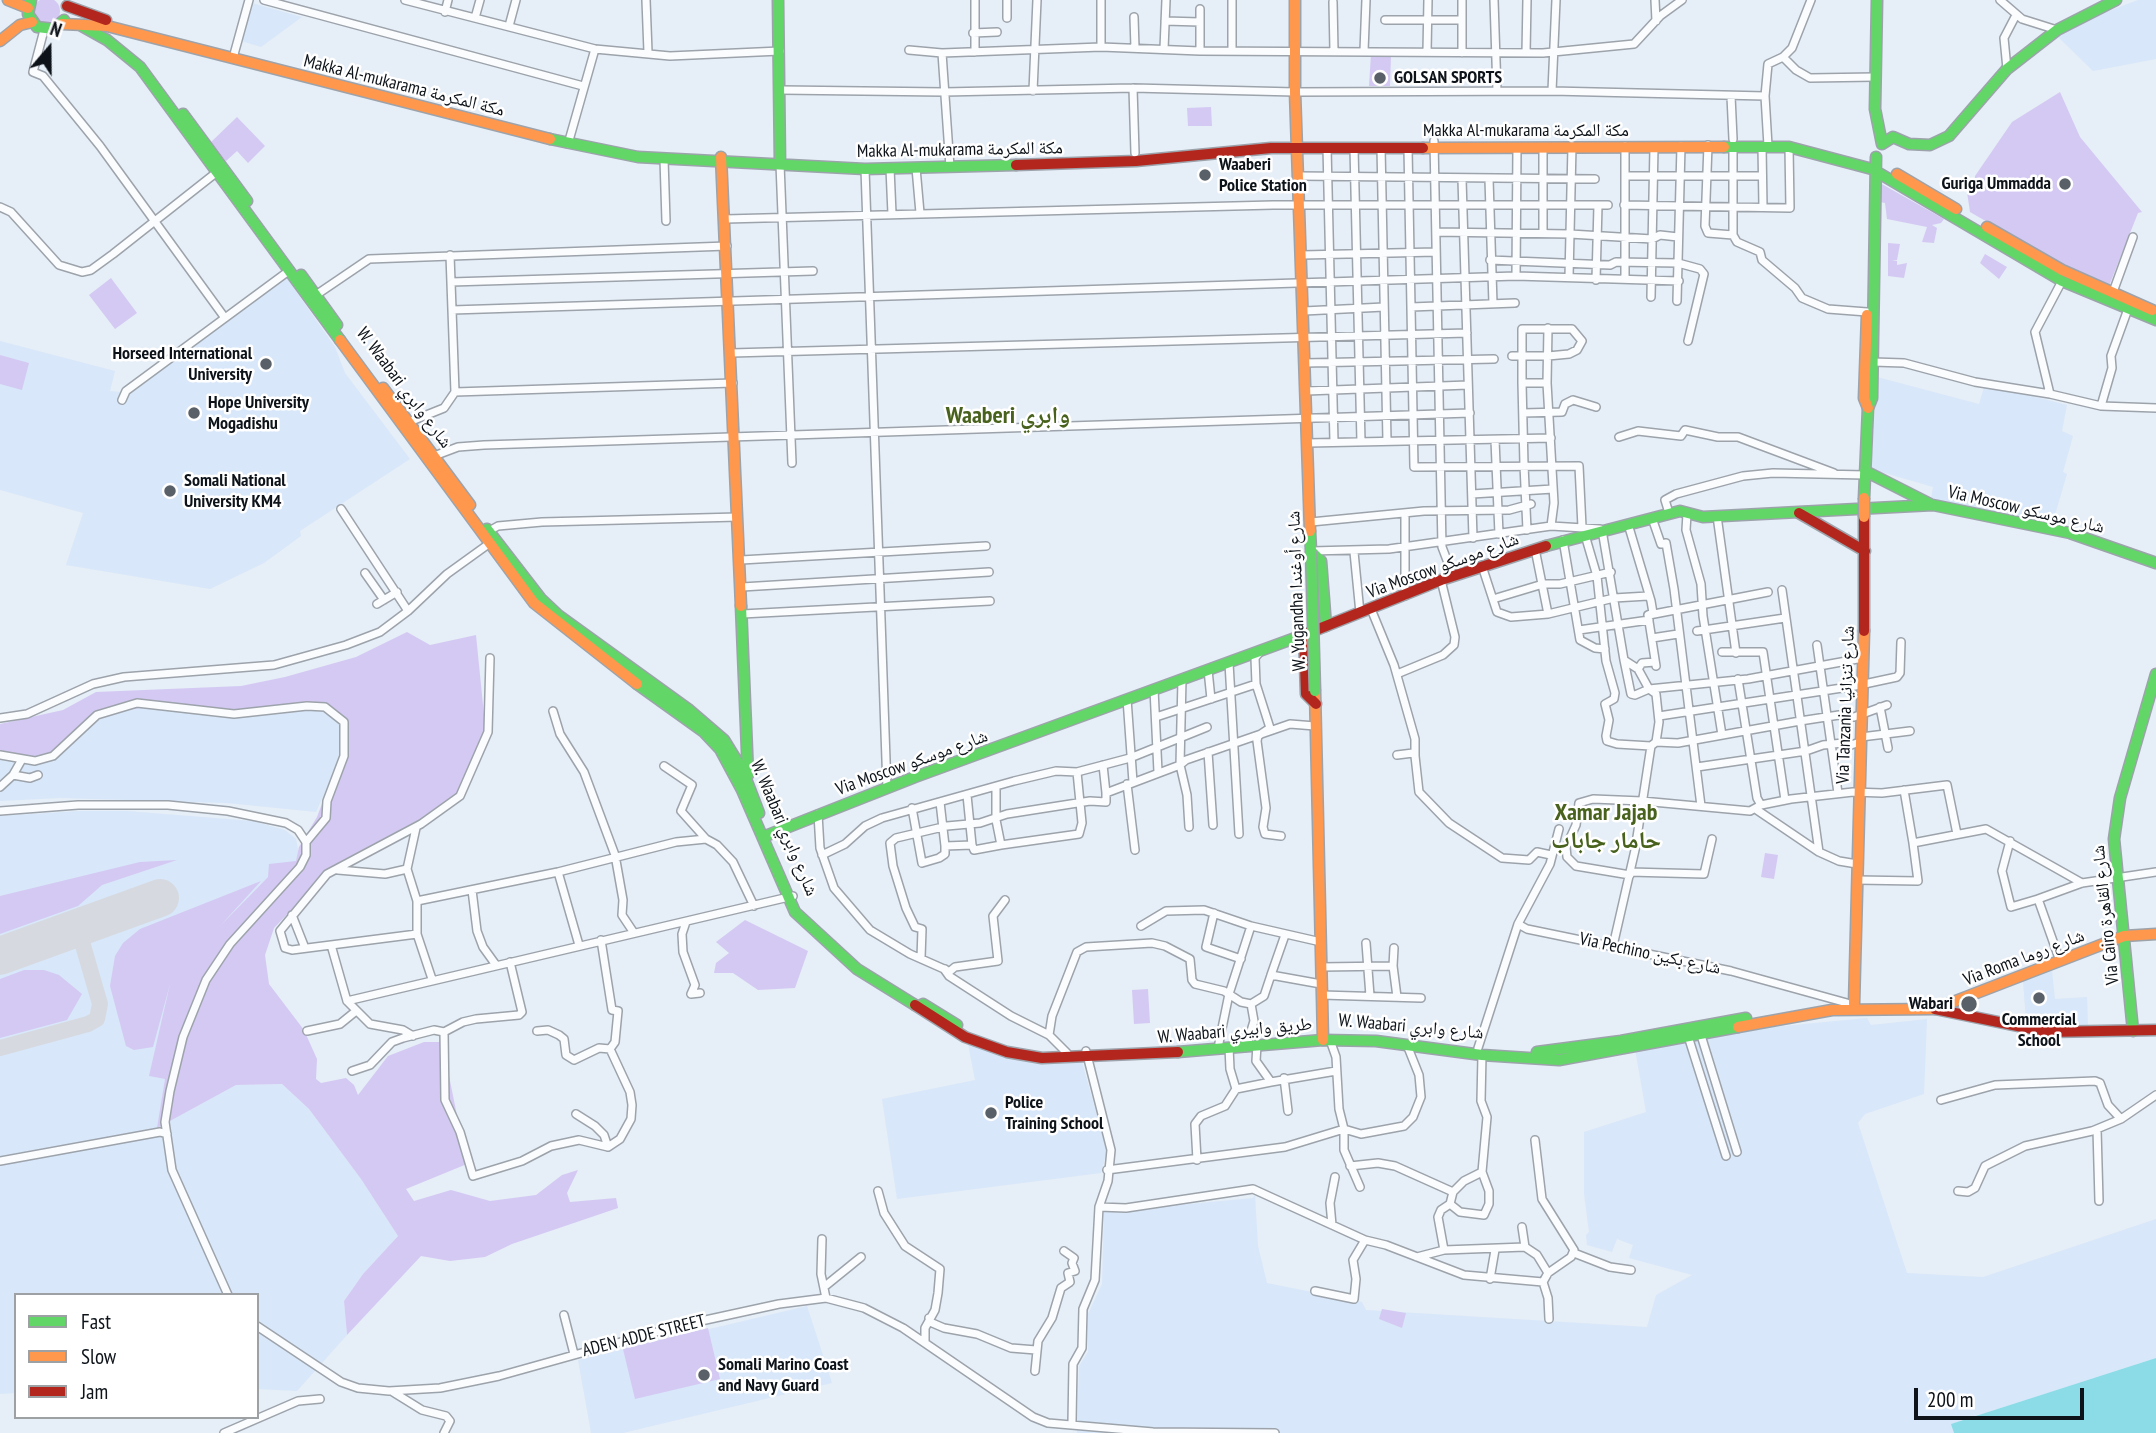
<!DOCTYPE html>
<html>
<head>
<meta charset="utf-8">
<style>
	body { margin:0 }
	#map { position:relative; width:2156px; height:1433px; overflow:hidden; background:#e6eef7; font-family:"PT Sans Narrow",sans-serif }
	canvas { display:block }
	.legend { position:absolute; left:14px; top:1293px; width:245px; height:126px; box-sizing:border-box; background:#fff; border:2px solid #9ea1a3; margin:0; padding:9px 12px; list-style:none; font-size:21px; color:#0d1319 }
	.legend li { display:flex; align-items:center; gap:14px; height:35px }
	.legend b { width:35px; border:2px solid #9ea1a3 }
	.north { position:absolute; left:14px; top:14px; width:70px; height:70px; -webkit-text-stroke:5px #fff; paint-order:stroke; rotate:20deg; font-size:19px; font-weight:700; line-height:28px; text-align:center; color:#0d1319 }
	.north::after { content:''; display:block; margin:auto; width:24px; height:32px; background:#0d1319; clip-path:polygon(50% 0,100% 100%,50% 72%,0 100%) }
	.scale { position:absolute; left:1914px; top:1388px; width:170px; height:32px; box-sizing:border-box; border:4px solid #0d1319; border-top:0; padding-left:9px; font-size:21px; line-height:24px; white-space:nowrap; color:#0d1319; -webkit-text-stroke:5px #fff; paint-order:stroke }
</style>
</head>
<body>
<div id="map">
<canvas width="2156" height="1433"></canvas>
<ul class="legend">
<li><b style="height:9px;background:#63d668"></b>Fast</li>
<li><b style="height:9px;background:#ff974d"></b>Slow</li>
<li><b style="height:9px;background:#b3261e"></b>Jam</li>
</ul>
<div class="north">N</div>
<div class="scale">200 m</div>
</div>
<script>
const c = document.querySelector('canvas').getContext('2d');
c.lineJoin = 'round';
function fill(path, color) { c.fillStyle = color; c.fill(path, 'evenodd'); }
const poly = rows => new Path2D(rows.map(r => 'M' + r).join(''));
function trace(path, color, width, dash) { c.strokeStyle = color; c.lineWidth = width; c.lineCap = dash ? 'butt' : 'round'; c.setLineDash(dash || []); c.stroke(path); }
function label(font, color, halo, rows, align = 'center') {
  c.font = font + ' "PT Sans Narrow","Noto Naskh Arabic",sans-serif'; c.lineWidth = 5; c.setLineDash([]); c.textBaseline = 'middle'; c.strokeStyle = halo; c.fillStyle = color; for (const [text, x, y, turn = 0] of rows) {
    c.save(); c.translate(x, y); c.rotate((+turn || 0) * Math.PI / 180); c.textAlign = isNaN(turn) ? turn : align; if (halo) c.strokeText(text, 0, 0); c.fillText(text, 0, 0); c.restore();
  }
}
const built = poly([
	[2138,0,2156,0,2156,59,2093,71,2057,36,2082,21],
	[248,2,302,17,261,47,238,40],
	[286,277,335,347,345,373,410,459,300,531,301,536,264,563,210,589,66,565,83,513,0,490,0,341,115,371,110,391,131,393],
	[1877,377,1979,404,1985,384,2067,405,2062,431,2073,436,2063,472,2067,474,2052,525,1931,499,1933,487,1871,469],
	[154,706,283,711,323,710,341,722,340,759,316,812,227,803,60,798,0,801,0,756,102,714],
	[79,811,127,811,253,821,285,830,296,839,299,854,296,862,268,877,208,938,170,985,150,1076,165,1079,158,1127,236,1085,282,1084,309,1109,361,1179,398,1236,363,1274,344,1301,347,1335,297,1391,257,1389,257,1295,16,1295,16,1393,0,1394,0,816],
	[2052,971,2055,999,2087,997,2088,1026,2026,1021,2023,981],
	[1867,1018,1871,1025,1927,1019,1924,1094,1865,1114,1858,1123,1907,1273,1983,1277,2156,1219,2156,1358,1952,1424,1954,1433,1077,1433,1079,1366,1088,1352,1088,1314,1102,1284,1104,1212,1253,1198,1255,1195,1258,1246,1267,1283,1362,1302,1366,1310,1647,1327,1656,1295,1692,1275,1629,1258,1633,1245,1617,1239,1612,1252,1587,1245,1586,1235,1589,1232,1584,1194,1584,1132,1646,1112,1635,1049,1742,1030],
	[968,1044,1006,1056,1082,1062,1107,1151,1101,1173,897,1199,882,1099,975,1080],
	[807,1306,832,1383,623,1433,591,1433,578,1360]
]);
const green = poly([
	'34 11a13 13 0 1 1 26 0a13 13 0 1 1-26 0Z',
	[1371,54,1391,55,1390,86,1369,86],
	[2060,92,2080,137,2142,212,2138,213,2109,286,2048,257,1970,212,1967,192,1975,187,1975,176,2012,122],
	[1211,107,1212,126,1188,126,1187,108],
	[237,117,265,146,248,163,237,151,226,161,209,144],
	[1880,183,1944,219,1941,223,1932,225,1937,228,1934,243,1922,242,1927,227,1887,219,1885,203,1880,202],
	[1888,243,1900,244,1897,260,1892,260,1897,261,1897,265,1907,263,1904,278,1888,276],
	[1985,254,2007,267,1999,279,1980,263],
	[111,278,137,313,115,329,89,295],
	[0,355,29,363,22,390,0,384],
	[407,632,430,645,476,635,486,735,457,799,324,876,274,928,265,955,269,984,304,1030,317,1059,316,1079,321,1083,346,1078,354,1085,358,1095,388,1056,424,1042,442,1042,467,1164,406,1189,414,1201,451,1190,490,1201,536,1195,562,1175,578,1170,567,1193,570,1202,616,1198,618,1208,512,1244,485,1257,450,1261,421,1256,347,1335,344,1301,363,1274,398,1236,361,1179,309,1109,282,1084,236,1085,157,1128,165,1079,149,1076,170,984,153,1047,134,1050,126,1046,110,986,115,956,123,943,140,929,261,881,220,926,268,877,269,864,296,861,299,847,317,817,339,759,341,722,323,710,225,715,154,706,102,714,57,754,22,762,0,756,0,724,63,710,96,692,241,686,285,677,356,657],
	[1765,853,1778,855,1774,879,1761,877],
	[177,860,102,885,78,906,0,934,0,896,140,862],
	[745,920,808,951,795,988,758,990,733,973,714,973,716,963,729,953,716,942],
	[24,970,44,970,59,975,82,994,67,1020,0,1038,0,979],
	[1148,989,1150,1023,1134,1024,1132,990],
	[1382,1309,1406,1313,1402,1328,1379,1319],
	[708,1328,720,1379,635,1399,623,1349]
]);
const water = poly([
	[2156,1358,2156,1433,1954,1433,1951,1424]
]);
const taxiway = poly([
	[0,1048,88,1024,97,1019,100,1004,78,928]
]);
const runway = poly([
	[0,956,160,898]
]);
const street = poly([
	[264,0,583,86],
	[405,0,595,49,670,56,780,51],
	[646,0,648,52],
	[975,0,975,52],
	[1007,0,1007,18],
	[1494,0,1497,91],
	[1655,0,1656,21],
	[2000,0,2022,19,2057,30],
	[1333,2,1334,51],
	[1200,9,1200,51],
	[445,12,448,0],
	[1134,17,1135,48],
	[475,18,480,0],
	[1385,20,1462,20],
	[1165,21,1200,22],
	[509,26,516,0],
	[44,30,33,72,43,76,100,146,225,318],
	[973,33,997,32],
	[1101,47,1101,0],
	[1164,49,1166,0],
	[909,50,942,53,1101,47,1200,51,1543,53,1634,44,1660,16,1682,0],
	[1232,51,1232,0],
	[1364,51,1366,0],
	[1427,52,1428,0],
	[942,53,950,167],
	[1462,53,1462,0],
	[1526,53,1527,0],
	[1783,57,1796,70,1810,78,1875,77],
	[233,58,249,0],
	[2007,69,2004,38,2016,15],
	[1133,88,1135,153],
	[781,90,944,92,1133,88,1295,92,1552,91,1765,96],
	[1033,91,1037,0],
	[1552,91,1556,0],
	[1731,96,1733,139],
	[1434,141,1442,547,1453,576],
	[568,144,595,49],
	[1708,145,1705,226,1708,233,1733,235],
	[1625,146,1625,279],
	[1733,146,1733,235,1737,242,1760,252,1762,260,1795,288,1802,298,1828,309,1867,312],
	[1762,146,1763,207],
	[1768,146,1765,96,1768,64,1783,57,1792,48,1811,0],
	[1327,147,1334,442],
	[1381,147,1387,441],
	[1543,147,1543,233],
	[1354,148,1361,442],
	[1408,148,1414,467,1579,466,1582,527],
	[664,159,666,221],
	[780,164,792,463],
	[890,168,892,214],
	[916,168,920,213],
	[865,169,887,788],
	[1299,176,1595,179],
	[1625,176,1762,176],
	[1462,179,1473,538],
	[1489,179,1493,304],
	[1624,205,1790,208,1789,147],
	[0,207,11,212,59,265,82,272,91,270,113,254,217,172],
	[725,219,1273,205,1608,205],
	[1436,232,1570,234,1652,239,1660,235,1678,237],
	[1302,255,1436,252],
	[1490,260,1610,265,1616,262,1678,263,1700,269,1704,274,1688,341],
	[1516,276,1517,147],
	[1569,277,1572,146],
	[1596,280,1598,205],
	[2062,281,2035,332,2050,394,2101,406,2156,408],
	[451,282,813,271],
	[2113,292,2133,237],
	[316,295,369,259,727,246],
	[1651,297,1654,147],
	[1677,301,1681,146],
	[1411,307,1515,303],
	[452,310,1516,276,1679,281],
	[1304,311,1384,307],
	[1548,328,1547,383,1554,503,1551,526],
	[731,353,1467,333],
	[1512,356,1548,356,1569,354,1577,350,1582,341,1572,329,1522,329,1522,383,1524,465,1527,530],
	[1873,362,1904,363,1975,382,2050,394],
	[1305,363,1494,359],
	[1522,383,1547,383],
	[1306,391,1468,385],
	[455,392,733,383],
	[122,400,126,391,290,270],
	[2101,406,2112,368,2111,356,2128,309],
	[1523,413,1562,412,1565,404,1573,400,1596,407],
	[409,422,444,408,455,392,450,255],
	[1619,437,1638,431,1681,436,1685,430,1718,437,1738,437,1834,473],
	[1495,440,1499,534],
	[1308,443,1551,438],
	[434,456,458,447,484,445,1470,413],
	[1472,494,1553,489],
	[341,509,408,611],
	[1669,513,1665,500,1676,494,1743,476,1773,473,1865,475],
	[1687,514,1686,530,1701,584,1703,616,1722,735],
	[1717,516,1736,653],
	[1652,518,1661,544,1666,543,1674,589,1701,806],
	[1311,522,1424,511,1509,510,1531,504],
	[1628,524,1651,601,1653,613,1648,615,1656,666],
	[1602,530,1624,660,1638,669],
	[489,531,498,526,542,522,738,517],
	[1585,535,1597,576,1606,661,1615,693,1614,699,1605,704,1609,720,1606,736,1607,741,1617,744,1651,746],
	[1563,540,1580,640,1595,648,1605,649],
	[1535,549,1548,614],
	[1311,551,1389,549,1551,526,1600,529],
	[1354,552,1360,613],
	[741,560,986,546],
	[1482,566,1497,612,1511,617,1548,614,1614,598,1648,596],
	[365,573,384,600],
	[742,587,989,572],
	[1782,590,1819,852],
	[1405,596,1405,513],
	[1493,599,1543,584,1560,584,1611,572],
	[377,604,397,592],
	[1371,609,1394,665,1415,739,1415,756,1413,753,1397,755],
	[742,614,990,601],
	[1649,615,1768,592],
	[1579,630,1649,620],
	[1697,631,1785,618],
	[1652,638,1678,634],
	[1817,645,1838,793],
	[1722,652,1763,652,1785,800],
	[1259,653,1255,658,1256,684,1270,728,1258,736,1257,741,1266,808,1263,827,1265,834,1281,836],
	[1624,660,1631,694,1635,695,1649,689,1748,679,1863,658],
	[1229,663,1239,834],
	[1208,670,1211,699],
	[1397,674,1443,655,1454,645,1455,637,1441,580],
	[1182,679,1180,765,1187,795,1189,827],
	[1738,679,1757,798,1761,805],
	[1154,689,1158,772],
	[1127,699,1133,782],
	[1880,707,1888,748],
	[553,711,560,734,584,772,615,855,623,900,622,915,634,933],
	[1659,716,1855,686,1897,677,1900,673,1901,642],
	[1156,717,1256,684],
	[0,718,27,714,93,684,124,677,274,665,346,645,380,632,408,611,447,574,490,543],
	[1861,737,1910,731],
	[1656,742,1678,743,1800,721,1839,715,1854,717,1887,705],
	[1208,752,1213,825],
	[0,755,35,761,53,756,97,715,137,703,234,714,307,706,325,707,344,722,344,756,327,801,326,818,306,842],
	[1415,756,1419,792,1449,823,1502,858,1529,860,1537,852,1551,855],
	[1103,765,1106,793],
	[664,766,692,785,681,811,706,839],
	[1697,767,1806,751,1823,745,1843,743,1848,746,1860,742],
	[13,775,30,778,38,775],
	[1127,784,1135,850],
	[0,787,13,775,21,761],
	[996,788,996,820,1001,845,1079,834,1082,823,1077,772],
	[1904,790,1913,843],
	[967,795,972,845],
	[940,802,945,846,972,845,974,850,1001,845],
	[912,808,922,863,939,858,945,854,945,846],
	[1757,810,1819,852,1839,861,1857,864],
	[0,811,78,805,168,805,228,811,286,823,298,830,306,842,306,855,300,867,230,944,206,980,183,1037,170,1091,165,1122,172,1170,228,1295],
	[818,814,820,848,834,888,870,930,910,954,944,969,949,976,1011,1016,1049,1035,1067,1053],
	[416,828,407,869,417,901,417,934,432,979],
	[1559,829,1550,864,1518,924,1527,929,1731,971,1847,1003],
	[2010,841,2002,871,2011,907,2038,899],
	[822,855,845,844,865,826,882,818,1014,781,1056,771,1077,772,1130,758,1207,727],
	[338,870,385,874,407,869],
	[558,872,579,945],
	[1630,872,1704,874,1712,839],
	[1630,875,1576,866,1567,857,1566,847,1576,825,1579,803,1593,799,1642,801,1750,811,1761,805,1791,799,1853,792,1882,793,1947,785,1957,834],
	[1857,880,1918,881,1913,843,1986,829,2082,883],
	[472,890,477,931,483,947,496,965],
	[417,901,558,872,676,842,706,839,717,845,733,862,754,906],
	[1214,913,1206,947,1241,959],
	[292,915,305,948],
	[686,922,682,934,683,952,695,985,691,994,700,993],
	[1141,926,1166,911,1204,910,1251,926,1321,942],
	[417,934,292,950,285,948,280,931,327,874,421,824,460,796,488,732,490,658],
	[1366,943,1370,996],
	[331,945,347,1001,793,896],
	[1613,946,1635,850,1651,746,1656,742,1659,722,1656,694,1649,689,1638,669,1642,663,1655,662],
	[921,958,922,929,915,927,906,908,893,866,890,843,896,838,947,826,980,823,1007,814,1090,801,1106,802,1106,793,1180,765,1186,760,1290,724,1315,726],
	[2060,961,2038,899,2082,883,2156,872],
	[1393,966,1394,948],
	[1321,967,1393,966,1397,997],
	[945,969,949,972,955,967,998,961,993,916,1005,900],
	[1271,975,1285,935],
	[1322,995,1421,998],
	[347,1001,370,1024,403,1030,413,1036],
	[307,1031,340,1024,356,1011],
	[537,1031,548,1030,559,1035,564,1039,566,1055,574,1060,599,1048,610,1049],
	[444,1032,445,1100,460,1132,473,1176,522,1161,551,1146,579,1140,608,1147,620,1139,631,1119,632,1105,630,1092,610,1049,615,1042,618,1011,612,1010,601,940],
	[1700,1032,1737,1152],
	[1687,1033,1726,1156],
	[1049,1035,1052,1016,1077,952,1086,947,1152,943,1165,946,1190,959,1192,980,1195,984,1224,991,1241,1002,1251,1004,1264,996,1271,975,1321,984],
	[1330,1040,1336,1057,1339,1109,1344,1129,1361,1134,1404,1126,1413,1117,1421,1097,1419,1075,1407,1045],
	[1248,1041,1254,1021,1251,1004],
	[1219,1043,1229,994,1251,926],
	[1257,1045,1256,1061,1271,1082,1336,1071],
	[1478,1048,1518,924],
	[352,1071,370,1065,392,1042,403,1038,434,1030,444,1032,463,1022,476,1019,519,1015,522,1012,510,962],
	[1284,1078,1288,1111],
	[1236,1089,1271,1082],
	[1941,1100,1995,1085,2095,1081,2100,1083,2108,1105,2121,1119,2156,1095],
	[576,1114,595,1126,604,1135,608,1147],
	[2097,1129,2099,1201],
	[1197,1160,1195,1124,1201,1116,1225,1106,1236,1089,1230,1069,1229,1047],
	[0,1161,160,1132,167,1134],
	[1350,1166,1378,1163,1395,1166,1453,1192,1450,1204,1441,1210,1438,1217,1444,1250],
	[1107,1170,1285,1147,1344,1129,1344,1150,1360,1187],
	[878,1191,884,1213,905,1246,940,1269,938,1293,935,1310,925,1328,925,1341],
	[1958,1191,1968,1192,1975,1188,1985,1166,2025,1146,2092,1131,2121,1119],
	[1453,1192,1464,1181,1482,1172,1487,1117,1481,1101,1482,1055],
	[1450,1204,1460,1212,1484,1215,1489,1204,1489,1191,1482,1172],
	[1099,1207,1126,1208,1253,1189,1365,1240,1386,1245,1464,1275,1543,1282,1548,1273,1571,1257,1574,1250,1542,1199,1535,1140],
	[1332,1225,1330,1203,1335,1177],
	[1522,1227,1525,1247,1537,1255,1548,1273],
	[822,1239,821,1274,826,1298],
	[1574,1253,1610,1267,1631,1270],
	[1417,1257,1444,1250,1525,1247],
	[1490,1279,1495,1250],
	[1543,1282,1548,1298,1549,1319],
	[824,1287,861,1257],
	[1315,1291,1354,1299,1356,1279,1353,1260,1365,1240],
	[564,1315,574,1354],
	[929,1318,930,1322,944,1328,977,1334,1011,1348,1036,1350],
	[257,1326,341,1382,358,1388,389,1391,440,1388,499,1376,678,1326,779,1304,826,1298,864,1308,903,1328,1033,1417,1048,1423,1153,1432,1275,1433],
	[1035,1371,1038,1341,1052,1318,1061,1288,1070,1282,1068,1273,1075,1271,1072,1263,1074,1258,1064,1251],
	[393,1392,422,1410,446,1416,450,1421,444,1433],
	[1072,1422,1073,1364,1082,1348,1083,1309,1095,1280,1099,1207,1108,1181,1111,1150,1086,1051],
	[224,1433,298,1401,320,1399]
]);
const fast = poly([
	[31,0,28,14,37,27,54,29,64,20],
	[778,0,780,164],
	[1877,0,1875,109,1882,144],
	[82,26,107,40,140,67,340,340],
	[183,114,247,201],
	[550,139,638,157,865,169,1016,165],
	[1882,144,1893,137,1909,144,1930,145,1949,136,2007,69,2057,30,2116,0],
	[1724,147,1789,147,1872,169,2062,281,2156,320],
	[301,275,337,325],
	[1865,471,1930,504],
	[1864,498,1868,408,1872,398,1876,157],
	[487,529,541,599,558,615,688,709,724,740,743,771,759,813],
	[1310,531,1311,551,1321,561,1326,626],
	[1546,546,1680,511,1703,517,1933,505,2070,533,2156,563],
	[741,606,748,775],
	[637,684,704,732,720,749,742,790,795,912,857,969,915,1005],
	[768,835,915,777,1306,634],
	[923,1004,957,1025],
	[2133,1031,2114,839,2120,798,2156,674],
	[1178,1052,1323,1040,1376,1041,1482,1055,1559,1060,1738,1027],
	[1537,1052,1621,1041,1746,1018]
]);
const slow = poly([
	[8,0,28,8],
	[1295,0,1295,92,1310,531],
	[62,24,107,26,550,139],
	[0,41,20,25,32,22],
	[1423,148,1724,147],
	[721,157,741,606],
	[1897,174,1956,209],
	[1987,227,2062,270,2152,310],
	[1867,315,1864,398,1868,408],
	[340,340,534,603,637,684],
	[383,388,470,505],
	[1315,691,1323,1040],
	[1854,1004,1864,631],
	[1738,1027,1832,1010,1935,1009,2124,936,2156,934]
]);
const jam = poly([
	[67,6,106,20],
	[1016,165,1136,161,1271,148,1423,148],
	[1799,513,1865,551],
	[1864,631,1864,517],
	[1306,634,1441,580,1546,546],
	[1304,635,1306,694,1316,704],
	[915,1005,965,1037,1007,1052,1042,1058,1178,1052],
	[1935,1009,2047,1032,2156,1030]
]);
const fastBridge = poly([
	[1311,551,1315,691]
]);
const slowBridge = poly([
	[1864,498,1864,517]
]);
const markers = [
	[1380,78,7,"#596067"],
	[1205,175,7,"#596067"],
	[2065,184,7,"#596067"],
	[266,364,7,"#596067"],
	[194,413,7,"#596067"],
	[170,491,7,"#596067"],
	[2039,998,7,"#596067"],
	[1969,1004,9,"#596067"],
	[991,1113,7,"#596067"],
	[704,1375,7,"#596067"]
];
const poiNames = [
	["GOLSAN SPORTS",1394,78],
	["Waaberi",1219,165],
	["Police Station",1219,186],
	["Guriga Ummadda",2051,184,"right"],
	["Horseed International",252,354,"right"],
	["University",252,375,"right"],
	["Hope University",208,403],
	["Mogadishu",208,424],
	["Somali National",184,481],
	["University KM4",184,502],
	["Wabari",1953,1004,"right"],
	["Commercial",2039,1020,"center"],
	["School",2039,1041,"center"],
	["Police",1005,1103],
	["Training School",1005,1124],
	["Somali Marino Coast",718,1365],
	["and Navy Guard",718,1386]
];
const streetNames = [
	["Makka Al-mukarama مكة المكرمة",404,86,14],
	["Makka Al-mukarama مكة المكرمة",1526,131],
	["Makka Al-mukarama مكة المكرمة",960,150,-1],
	["W. Waabari شارع وابري",404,388,53],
	["Via Moscow شارع موسكو",2026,510,13],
	["Via Moscow شارع موسكو",1443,566,-20],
	["W. Yugandha شارع أوغندا",1297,591,-92],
	["Via Tanzania شارع تنزانيا",1846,705,-88],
	["Via Moscow شارع موسكو",912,763,-20],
	["W. Waabari شارع وابري",784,828,67],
	["Via Cairo شارع القاهرة",2106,915,-96],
	["Via Pechino شارع بكين",1650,954,12],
	["Via Roma شارع روما",2024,958,-21],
	["W. Waabari شارع وابري",1411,1027,5],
	["W. Waabari طريق وابيري",1235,1031,-5],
	["ADEN ADDE STREET",644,1336,-14]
];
const districtNames = [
	["Waaberi وابري",1008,416],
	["Xamar Jajab",1606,813],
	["حامار جاباب",1606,841]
];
fill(built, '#d8e7f9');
fill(green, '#d4c9f3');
fill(water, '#8bdce6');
trace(taxiway, '#d6dae0', 16);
trace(runway, '#d6dae0', 38);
trace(street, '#9da3ab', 10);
trace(fast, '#9da3ab', 13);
trace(slow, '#9da3ab', 13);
trace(jam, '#9da3ab', 13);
trace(street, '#fbfcfe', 7);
trace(fast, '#63d668', 10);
trace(slow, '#ff974d', 10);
trace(jam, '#b3261e', 10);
trace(fastBridge, '#9da3ab', 13, []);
trace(slowBridge, '#9da3ab', 13, []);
trace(fastBridge, '#63d668', 10);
trace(slowBridge, '#ff974d', 10);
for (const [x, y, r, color] of markers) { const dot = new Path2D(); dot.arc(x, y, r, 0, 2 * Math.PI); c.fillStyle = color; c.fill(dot); trace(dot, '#fff', 2.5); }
label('bold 18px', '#0d1319', '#fff', poiNames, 'left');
label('18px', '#0d1319', '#fff', streetNames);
label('bold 24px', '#48621d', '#fff', districtNames);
</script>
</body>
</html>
